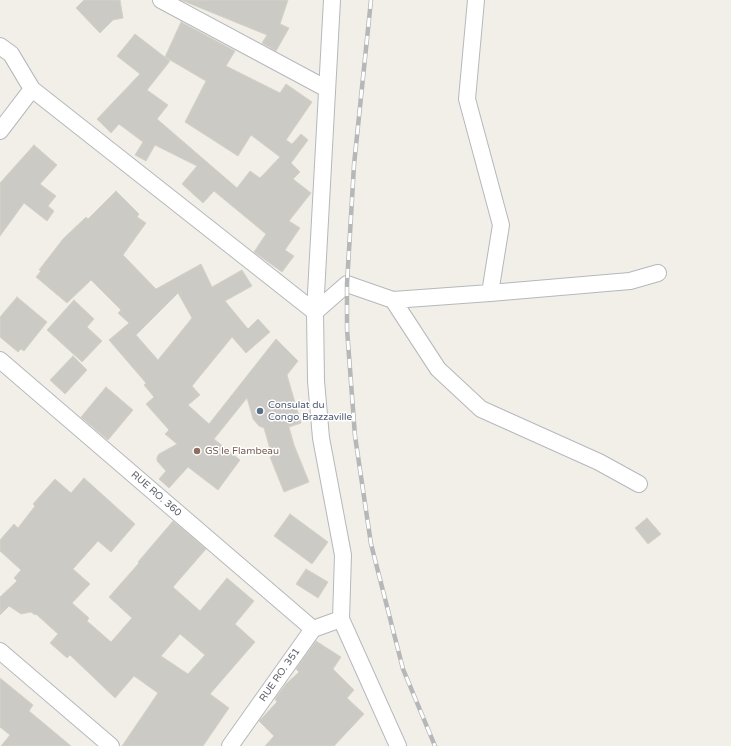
<!DOCTYPE html>
<html>
<head>
<meta charset="utf-8">
<style>
	body { margin:0 }
	canvas { display:block; background:#f1efe8 }
</style>
</head>
<body>
<canvas width="731" height="746"></canvas>
<script>
const c = document.querySelector('canvas').getContext('2d');
c.lineJoin = 'round';
function fill(path, color) { c.fillStyle = color; c.fill(path, 'evenodd'); }
const poly = rows => new Path2D(rows.map(r => 'M' + r).join(''));
function trace(path, color, width, dash) { c.strokeStyle = color; c.lineWidth = width; c.lineCap = dash ? 'butt' : 'round'; c.setLineDash(dash || []); c.stroke(path); }
function label(font, color, halo, rows, align = 'center') {
  c.font = font + ' "Varela Round",sans-serif'; c.lineWidth = 3; c.setLineDash([]); c.textBaseline = 'middle'; c.strokeStyle = halo; c.fillStyle = color; for (const [text, x, y, turn = 0] of rows) {
    c.save(); c.translate(x, y); c.rotate((+turn || 0) * Math.PI / 180); c.textAlign = isNaN(turn) ? turn : align; if (halo) c.strokeText(text, 0, 0); c.fillText(text, 0, 0); c.restore();
  }
}
const building = poly([
	[84,0,120,0,123,18,113,20,100,33,76,8,84,0],
	[181,0,288,0,280,24,289,28,276,51,262,43,267,35,181,0],
	[181,22,235,51,226,66,280,93,286,84,312,102,286,140,292,144,301,134,308,140,291,163,300,172,293,179,311,193,289,221,300,228,285,250,294,256,282,272,254,252,266,234,214,191,203,203,182,184,197,166,155,145,146,161,135,155,143,142,119,124,111,133,97,119,140,74,117,56,135,34,170,61,147,90,168,105,157,119,237,188,250,171,260,178,280,157,251,135,238,156,185,122,206,81,165,57,181,22],
	[34,145,57,165,40,184,56,196,48,206,54,211,47,221,24,203,0,236,0,183,34,145],
	[116,191,139,214,137,217,146,223,123,255,156,289,201,264,212,287,242,270,252,286,225,301,248,329,258,319,270,332,246,353,232,337,192,386,200,395,188,405,209,424,276,339,298,361,287,375,301,423,289,427,294,445,309,482,284,492,270,457,272,456,264,428,259,426,253,419,247,398,214,439,240,460,218,490,188,467,169,488,159,479,166,471,157,461,157,457,159,454,177,444,165,434,169,430,146,404,154,397,144,385,146,383,109,340,129,323,118,313,121,310,91,280,67,303,36,277,41,271,39,270,63,239,86,217,88,219,116,191],
	[178,293,192,318,158,360,136,335,178,293],
	[17,297,47,322,24,351,21,349,18,352,0,337,0,317,17,297],
	[74,300,94,319,87,327,102,341,82,362,47,330,74,300],
	[73,356,87,370,65,394,50,380,73,356],
	[106,387,133,410,108,440,81,417,106,387],
	[84,478,135,524,111,552,98,541,73,569,90,584,72,603,89,618,87,621,111,642,132,618,109,597,139,563,138,562,173,521,206,549,173,587,200,611,227,578,254,601,235,624,255,642,210,694,229,708,203,746,122,746,158,693,134,676,115,698,70,655,67,658,50,643,58,634,36,614,35,615,31,612,21,614,9,606,0,615,0,597,17,581,14,578,21,570,0,551,0,540,14,524,18,528,35,506,33,504,55,479,71,493,84,478],
	[180,634,205,655,188,674,161,656,180,634],
	[290,514,328,542,312,564,274,536,290,514],
	[647,518,661,534,648,544,635,528,647,518],
	[306,569,328,582,318,598,296,584,306,569],
	[316,641,341,657,333,669,354,690,347,698,364,714,334,746,265,746,274,736,259,721,277,702,275,699,286,684,299,672,296,669,316,641],
	[0,678,33,705,29,711,71,746,1,746,10,735,0,727,0,678]
]);
const minor = poly([
	[161,0,327,89],
	[332,0,315,312,316,381,321,438,343,555,341,619,398,746],
	[0,46,11,54,32,89,315,312,347,284,393,300,490,293,501,225,467,99,476,0],
	[0,131,32,89],
	[490,293,630,281,658,273],
	[393,300,438,369,481,409,599,462,639,484],
	[0,360,313,629],
	[0,651,111,746],
	[230,746,313,629,341,619]
]);
const rail = poly([
	[371,0,354,165,347,284,347,329,355,436,371,544,403,669,435,746]
]);
const markers = [
	[260,411,4,"#5c6f8a"],
	[197,451,4,"#8d6e63"]
];
const serviceNames = [
	["Consulat du",268,405],
	["Congo Brazzaville",268,417]
];
const educationNames = [
	["GS le Flambeau",205,451]
];
const streetNames = [
	["RUE RO. 360",156,494,41],
	["RUE RO. 351",280,675,-55]
];
fill(building, '#cccac5');
trace(building, '#d6d1c6', 1);
trace(minor, '#b5b8bc', 18);
trace(minor, '#fff', 16);
trace(rail, '#b6b7b8', 4.5);
trace(rail, '#fff', 3, [9]);
for (const [x, y, r, color] of markers) { const dot = new Path2D(); dot.arc(x, y, r, 0, 2 * Math.PI); c.fillStyle = color; c.fill(dot); trace(dot, '#fff', 1.5); }
label('10px', '#4e5e75', '#fff', serviceNames, 'left');
label('10px', '#785e54', '#fff', educationNames, 'left');
label('10px', '#5f6368', '#fff', streetNames);
</script>
</body>
</html>
